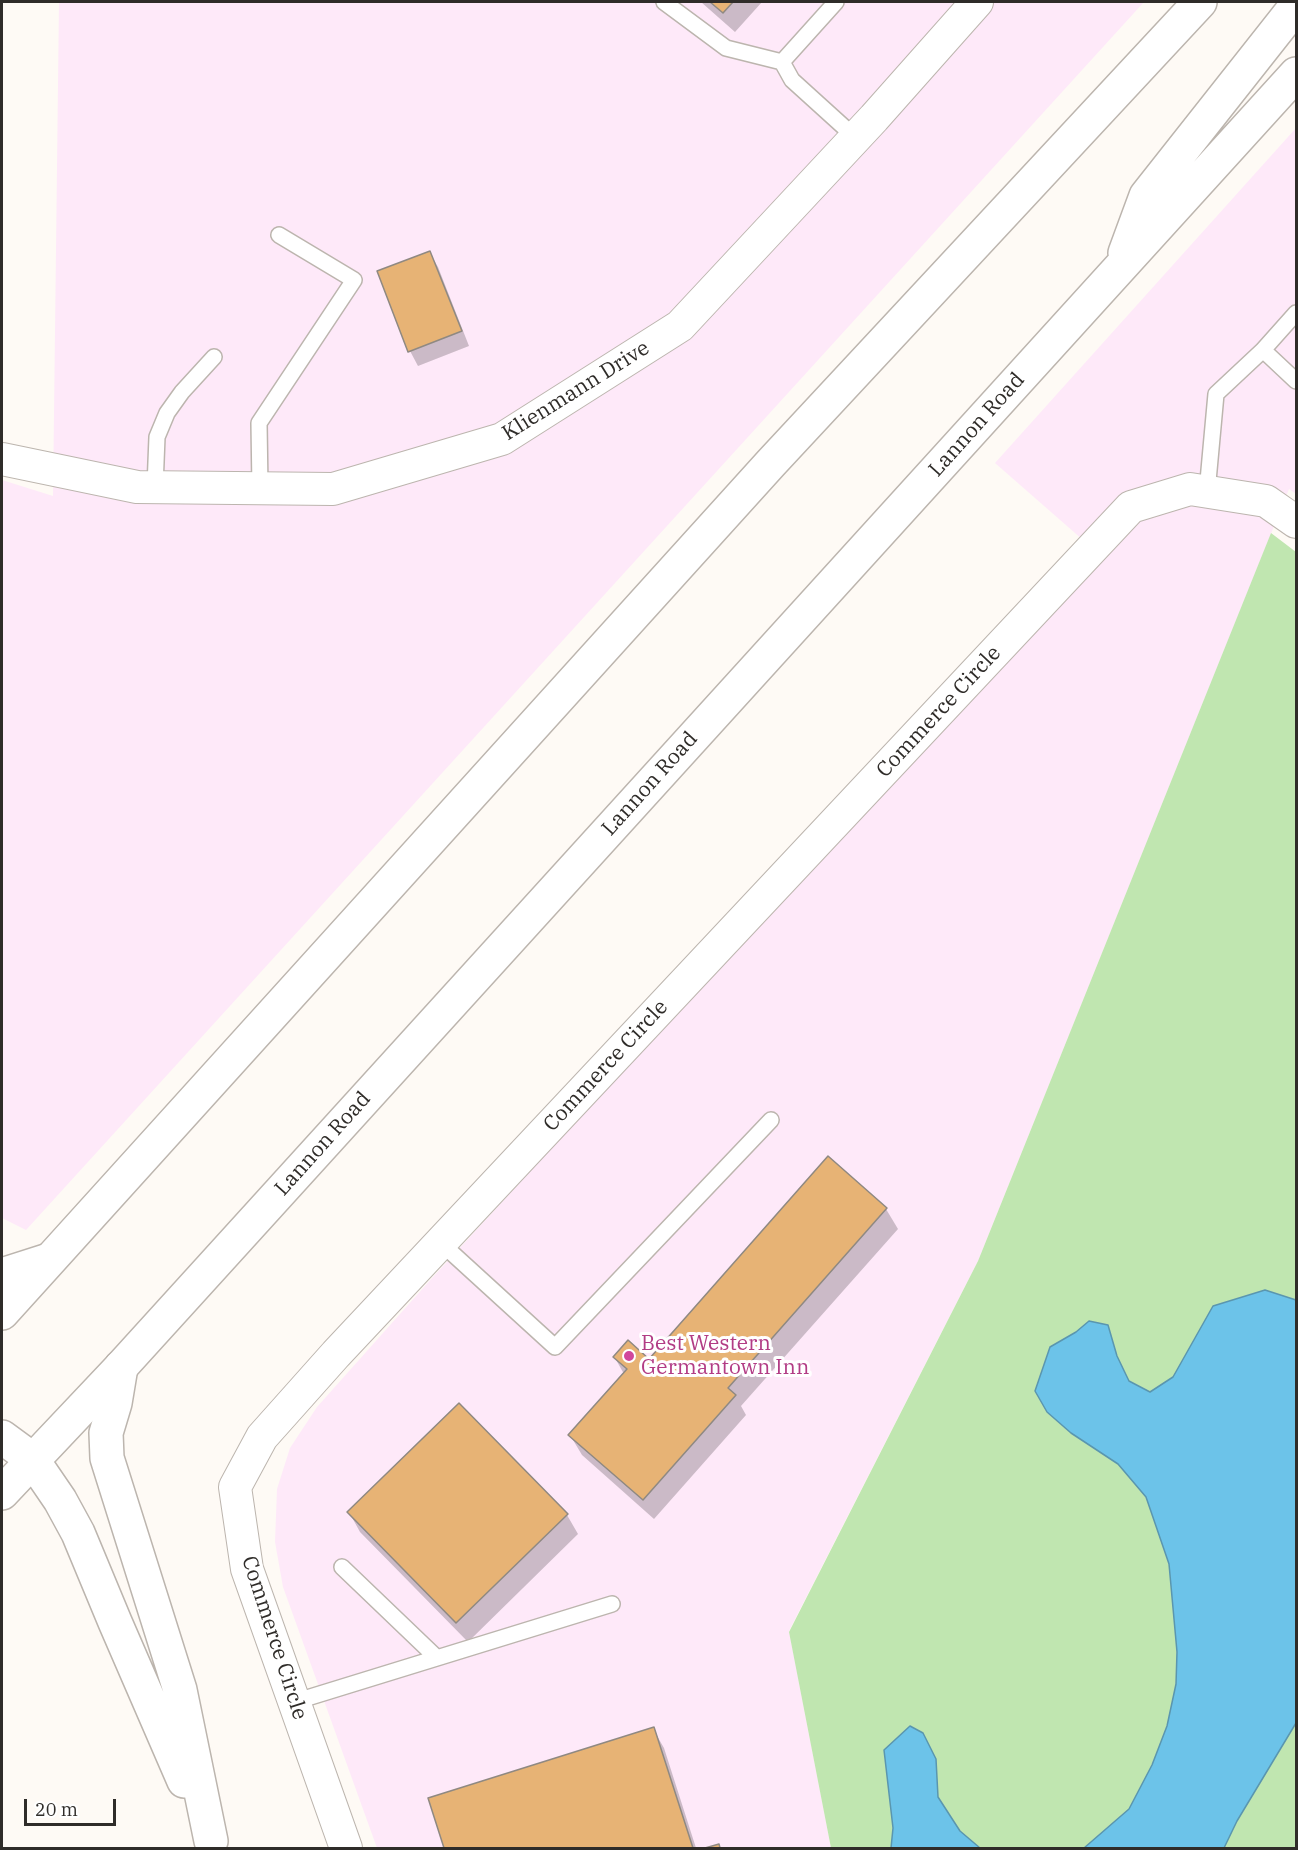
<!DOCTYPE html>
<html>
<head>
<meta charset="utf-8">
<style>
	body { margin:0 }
	#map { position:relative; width:1298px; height:1850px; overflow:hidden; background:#fefaf5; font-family:"IBM Plex Serif",serif }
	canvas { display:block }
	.frame { position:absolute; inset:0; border:3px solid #2f2c29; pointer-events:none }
	.scale { position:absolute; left:24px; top:1799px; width:92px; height:27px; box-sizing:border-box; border:3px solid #2f2c29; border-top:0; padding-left:8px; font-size:18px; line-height:21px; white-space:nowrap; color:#2f2c29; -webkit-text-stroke:4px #fff; paint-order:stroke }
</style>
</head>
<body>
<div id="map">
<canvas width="1298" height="1850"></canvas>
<div class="frame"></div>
<div class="scale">20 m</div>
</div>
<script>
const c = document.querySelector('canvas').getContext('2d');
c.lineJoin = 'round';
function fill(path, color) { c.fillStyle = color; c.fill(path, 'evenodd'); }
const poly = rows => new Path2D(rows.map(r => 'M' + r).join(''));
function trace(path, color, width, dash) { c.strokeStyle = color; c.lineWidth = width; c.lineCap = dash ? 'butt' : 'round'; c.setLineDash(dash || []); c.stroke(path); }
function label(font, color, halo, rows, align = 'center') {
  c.font = font + ' "IBM Plex Serif",serif'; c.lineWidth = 6; c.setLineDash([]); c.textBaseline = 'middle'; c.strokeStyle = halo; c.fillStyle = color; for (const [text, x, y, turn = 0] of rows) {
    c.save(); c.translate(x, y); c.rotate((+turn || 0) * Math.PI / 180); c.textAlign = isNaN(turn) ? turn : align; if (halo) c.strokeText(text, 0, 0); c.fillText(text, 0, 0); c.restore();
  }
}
const commercial = poly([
	[59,2,1144,2,26,1230,2,1218,2,480,53,496],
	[1296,128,1296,494,1289,489,978,1261,789,1631,831,1848,377,1848,283,1587,275,1542,277,1489,290,1448,317,1407,433,1277,1099,554,995,463]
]);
const green = poly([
	[1271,533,1296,552,1296,1848,831,1848,789,1632,978,1261]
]);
const water = poly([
	[1265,1290,1296,1300,1296,1723,1237,1821,1224,1848,1084,1848,1129,1809,1152,1765,1167,1726,1176,1684,1177,1652,1169,1564,1146,1497,1118,1464,1071,1433,1047,1412,1035,1391,1050,1347,1076,1332,1089,1321,1108,1325,1117,1356,1129,1381,1150,1392,1173,1377,1213,1306,1265,1290],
	[910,1726,923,1733,936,1759,938,1797,960,1831,980,1848,891,1848,893,1828,884,1750,910,1726]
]);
const shadow = poly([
	[701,2,762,2,735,32],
	[429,252,438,267,469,346,418,366,410,351,379,272],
	[828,1158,886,1209,898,1229,741,1406,746,1415,654,1519,582,1455,570,1435,624,1374,615,1358,649,1361],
	[349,1512,567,1515,578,1534,468,1642,360,1532],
	[653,1729,664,1748,696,1848,446,1848,430,1799]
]);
const building = poly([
	[710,2,733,2,723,13,710,2],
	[430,251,462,331,408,352,377,271,430,251],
	[828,1156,887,1208,728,1388,736,1395,643,1500,568,1435,627,1369,613,1357,628,1340,649,1359,828,1156],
	[459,1403,568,1514,456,1623,347,1512,459,1403],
	[654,1727,693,1848,444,1848,428,1798,654,1727],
	[719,1844,720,1848,705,1848,719,1844]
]);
const lane = poly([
	[664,2,726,48,782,62],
	[836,2,782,62,792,80,856,138],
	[1263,350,1296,381],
	[155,487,157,437,167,413,182,392,214,357],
	[260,488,259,423,354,280,279,235],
	[1207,492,1216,394,1263,350,1296,313],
	[441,1243,555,1347,771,1120],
	[342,1567,437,1658],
	[294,1702,612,1604]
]);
const street = poly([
	[2,459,137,487,333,489,502,439,680,326,874,118,977,2],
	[346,1848,247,1569,235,1487,262,1437,336,1354,1131,507,1190,489,1266,501,1296,522]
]);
const primary = poly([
	[1125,253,1146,196,1296,6],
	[2,1313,771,463,1200,2],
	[2,1493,121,1367,1296,74]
]);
const highway = poly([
	[2,1275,49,1260],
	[121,1367,115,1403,106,1433,107,1458,180,1690,211,1841],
	[2,1437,32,1459,60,1500,78,1533,115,1622,184,1781]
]);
const markers = [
	[629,1356,6,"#d1479c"]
];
const streetNames = [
	["Klienmann Drive",576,391,-32],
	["Lannon Road",977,425,-48],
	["Commerce Circle",939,712,-47],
	["Lannon Road",650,784,-48],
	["Commerce Circle",606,1066,-47],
	["Lannon Road",323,1144,-48],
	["Commerce Circle",274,1638,72]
];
const hotelNames = [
	["Best Western",641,1344],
	["Germantown Inn",641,1368]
];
fill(commercial, '#fee9f9');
fill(green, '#c0e6b0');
fill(water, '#6cc3e9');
trace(water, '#5a96af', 1.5);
fill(shadow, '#0003');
fill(building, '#e7b375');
trace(building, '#8f8982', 1.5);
trace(lane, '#bcb5ae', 18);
trace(street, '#bcb5ae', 34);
trace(primary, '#bcb5ae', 36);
trace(highway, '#bcb5ae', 36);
trace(lane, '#fff', 15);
trace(street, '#fff', 32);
trace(primary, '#fff', 33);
trace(highway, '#fff', 33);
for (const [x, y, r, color] of markers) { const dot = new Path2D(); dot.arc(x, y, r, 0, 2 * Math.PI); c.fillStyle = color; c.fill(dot); trace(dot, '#fff', 2); }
label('21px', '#2f2c29', '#fff', streetNames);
label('21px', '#b23c85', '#fff', hotelNames, 'left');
</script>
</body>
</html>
